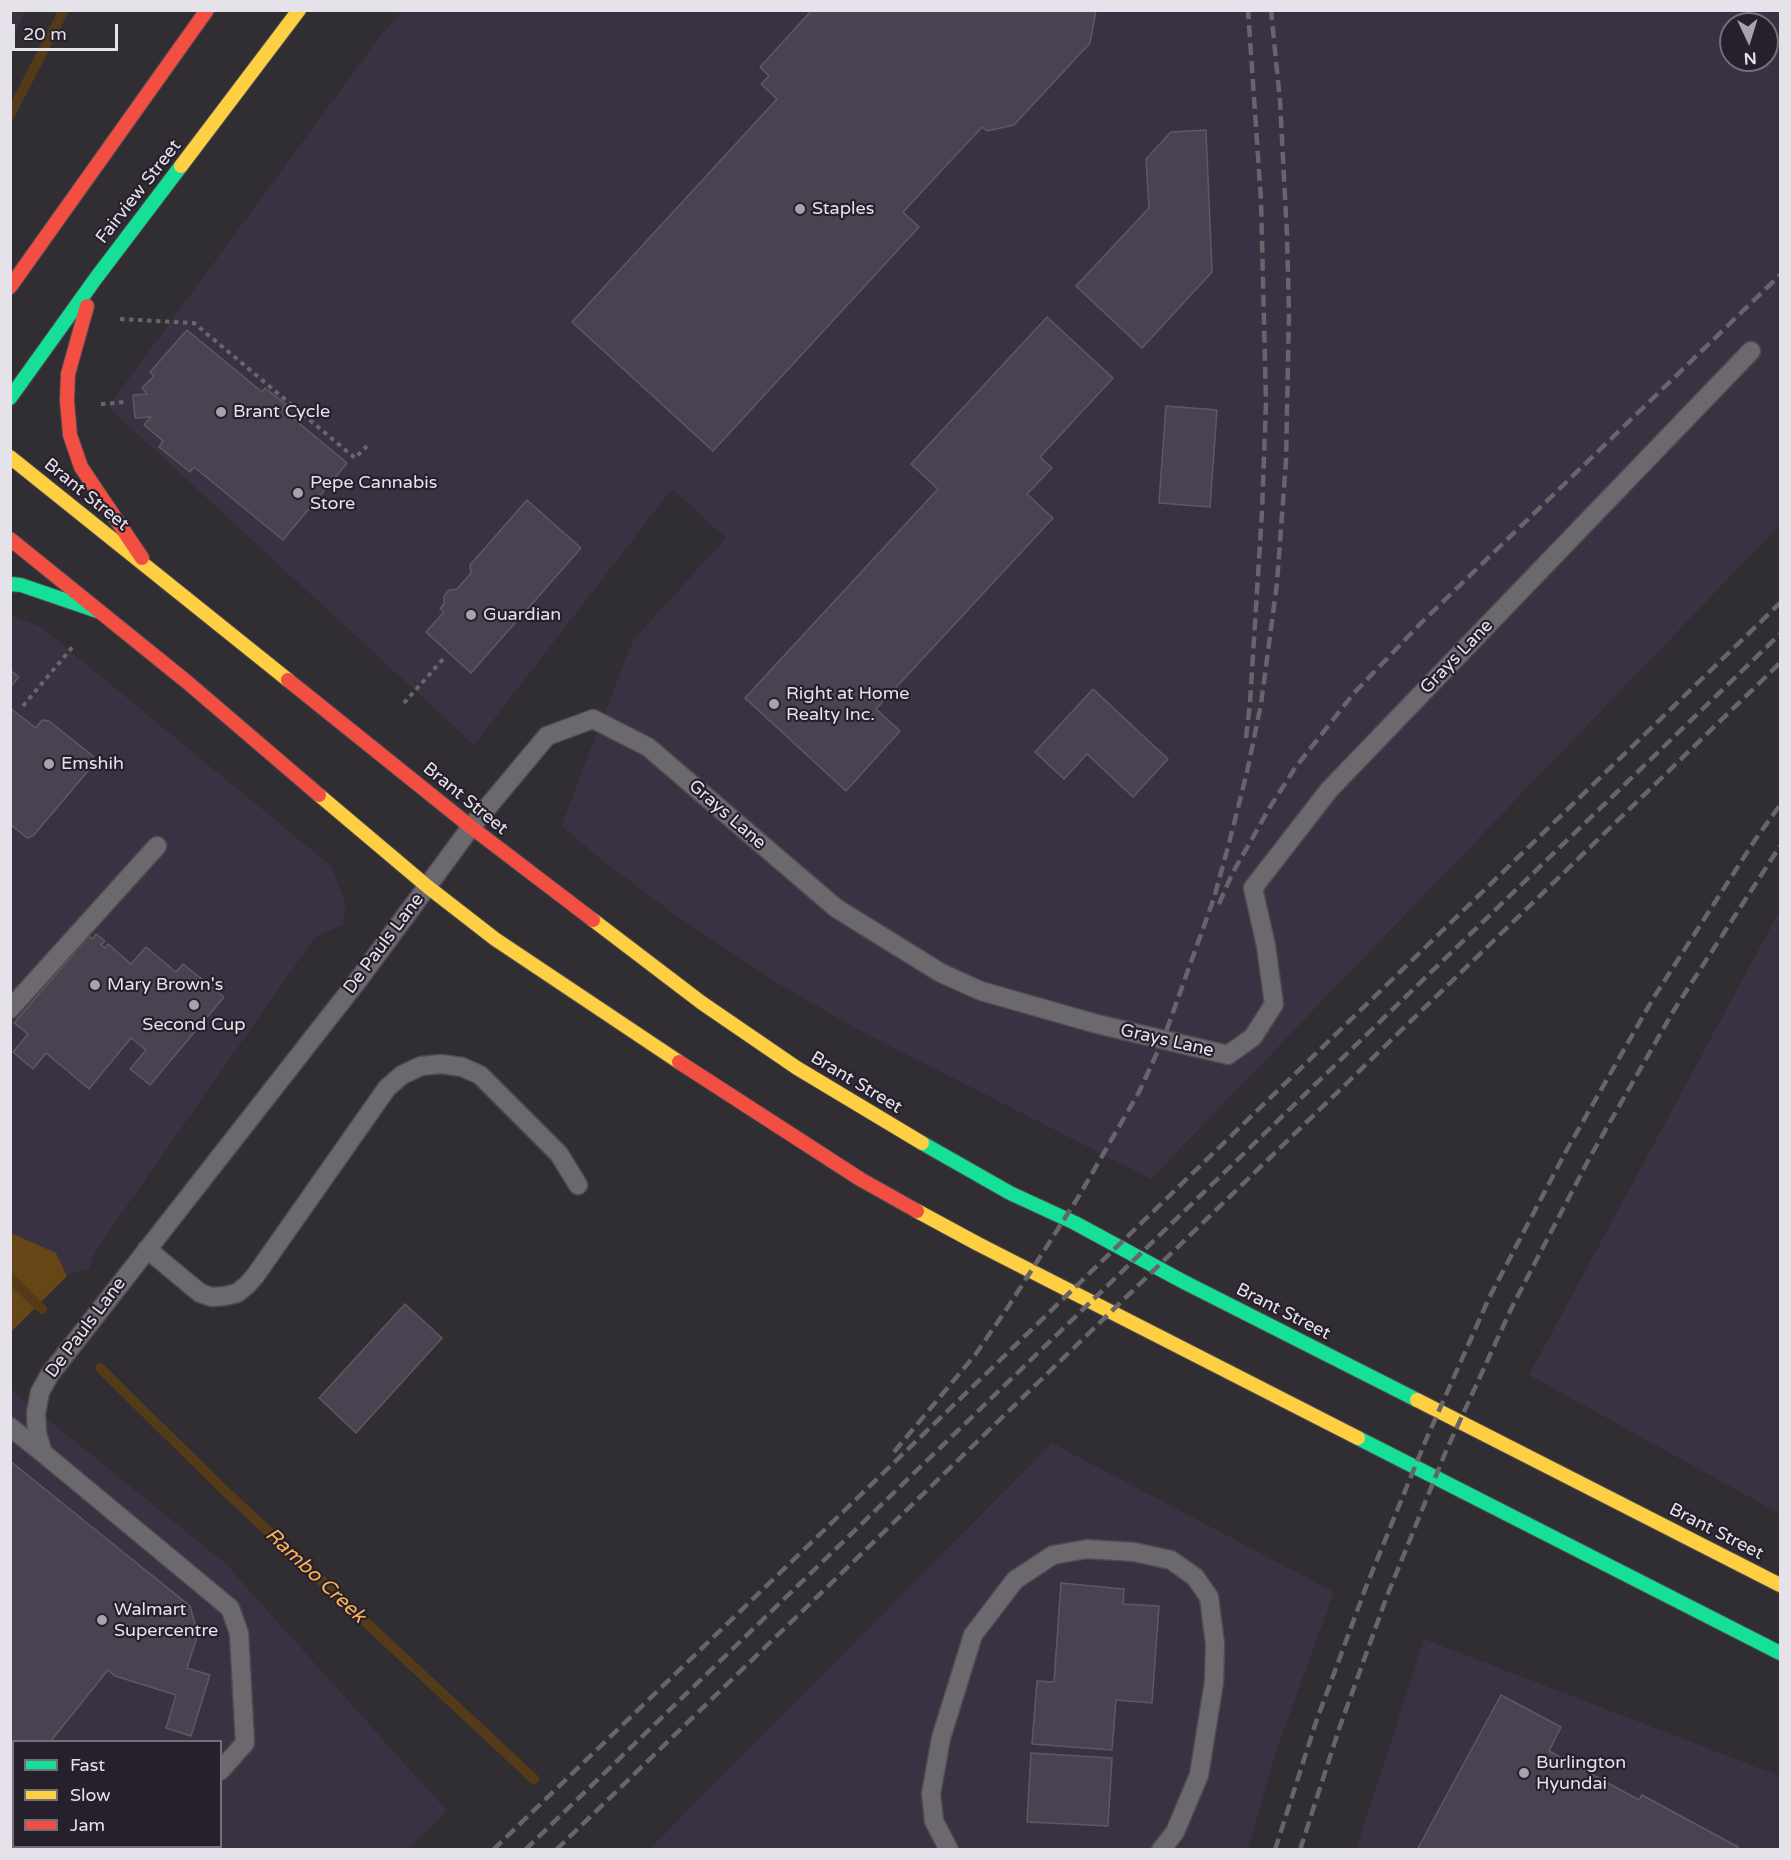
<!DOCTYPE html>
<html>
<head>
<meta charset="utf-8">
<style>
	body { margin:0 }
	#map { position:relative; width:1791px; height:1860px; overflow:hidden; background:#302d33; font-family:"Varela Round",sans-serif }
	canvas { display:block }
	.frame { position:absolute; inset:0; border:12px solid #e6e2ea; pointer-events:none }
	.legend { position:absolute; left:12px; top:1740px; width:210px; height:108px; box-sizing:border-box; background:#26202c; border:2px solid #736e78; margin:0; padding:8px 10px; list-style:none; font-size:18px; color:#e6e2ea }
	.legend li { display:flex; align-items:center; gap:12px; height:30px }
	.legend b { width:30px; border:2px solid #736e78 }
	.north { position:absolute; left:1719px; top:12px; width:60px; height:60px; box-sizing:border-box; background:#26202c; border:2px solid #736e78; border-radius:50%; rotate:176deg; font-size:16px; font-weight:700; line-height:24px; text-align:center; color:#e6e2ea }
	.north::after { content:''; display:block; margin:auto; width:21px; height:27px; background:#a6a3aa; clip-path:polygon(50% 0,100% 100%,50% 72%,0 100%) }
	.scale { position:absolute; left:12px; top:24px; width:106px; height:27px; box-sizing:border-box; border:3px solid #e6e2ea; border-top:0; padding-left:8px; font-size:18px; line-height:21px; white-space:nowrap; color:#e6e2ea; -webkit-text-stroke:4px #26202c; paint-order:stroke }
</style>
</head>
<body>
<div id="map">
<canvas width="1791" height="1860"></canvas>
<div class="frame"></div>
<ul class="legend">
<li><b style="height:8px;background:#16e098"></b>Fast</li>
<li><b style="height:8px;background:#ffcf43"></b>Slow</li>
<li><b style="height:8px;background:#f24e42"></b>Jam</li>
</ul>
<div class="north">N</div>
<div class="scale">20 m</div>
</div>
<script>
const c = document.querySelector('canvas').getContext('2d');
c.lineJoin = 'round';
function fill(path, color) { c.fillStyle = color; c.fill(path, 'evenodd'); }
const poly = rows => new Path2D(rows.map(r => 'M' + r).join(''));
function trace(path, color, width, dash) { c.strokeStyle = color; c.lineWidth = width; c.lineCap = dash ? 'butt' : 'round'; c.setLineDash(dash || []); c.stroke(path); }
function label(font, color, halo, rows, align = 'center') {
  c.font = font + ' "Varela Round",sans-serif'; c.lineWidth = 4.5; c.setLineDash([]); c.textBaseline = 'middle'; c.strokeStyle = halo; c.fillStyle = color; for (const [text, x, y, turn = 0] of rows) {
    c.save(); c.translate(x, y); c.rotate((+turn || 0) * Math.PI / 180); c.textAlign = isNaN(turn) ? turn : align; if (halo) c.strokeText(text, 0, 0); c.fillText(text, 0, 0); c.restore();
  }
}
const built = poly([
	[11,10,25,11,11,43,10,11],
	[403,11,1780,11,1780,525,1151,1179,855,1028,779,984,676,916,602,860,561,826,633,640,726,538,672,489,474,745,108,407,381,35],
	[1731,24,1767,24,1767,60,1731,60],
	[10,617,15,617,41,627,331,866,346,904,343,925,315,937,96,1250,89,1268,67,1276,56,1253,11,1233],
	[1780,910,1780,1514,1529,1375],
	[10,1389,224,1562,447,1811,408,1849,11,1849],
	[14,1742,220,1742,220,1846,14,1846],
	[1052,1443,1334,1592,1277,1749,1248,1849,649,1850],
	[1424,1639,1780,1776,1780,1849,1356,1850]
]);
const green = poly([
	[11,1233,56,1253,67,1276,11,1332]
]);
const stream = poly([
	[10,115,64,10],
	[10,1278,42,1309],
	[100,1368,225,1491,534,1779]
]);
const building = poly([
	[812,10,1096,10,1090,43,1014,125,987,131,982,127,903,212,919,227,713,451,572,322,777,99,761,84,769,76,760,67,812,10],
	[1206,130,1212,272,1142,348,1076,286,1149,208,1146,159,1171,132,1206,130],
	[1047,317,1113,378,1040,457,1052,468,1027,494,1053,518,876,709,900,731,846,791,745,698,938,489,911,464,1047,317],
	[187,330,262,392,265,388,286,404,282,409,347,463,283,540,194,467,190,472,159,447,163,441,144,425,151,417,135,418,133,395,147,394,142,388,154,376,150,372,187,330],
	[1166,406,1217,410,1210,507,1159,503,1166,406],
	[527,500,581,548,471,673,426,632,444,612,440,609,444,604,444,596,449,590,457,589,471,573,470,565,527,500],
	[10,670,19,677,10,687,10,670],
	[1093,689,1168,759,1133,797,1087,754,1064,779,1035,752,1093,689],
	[10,708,36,728,42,720,49,721,93,756,93,765,33,836,27,838,10,824,10,708],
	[96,934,105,941,101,945,105,948,108,944,131,964,146,947,176,972,183,964,224,997,150,1085,130,1069,146,1050,131,1038,89,1089,46,1053,33,1069,13,1052,28,1034,14,1023,89,936,93,939,96,934],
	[405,1304,442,1338,356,1433,319,1398,405,1304],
	[10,1461,190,1606,198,1634,187,1668,210,1675,191,1736,166,1728,176,1695,115,1676,108,1670,50,1742,14,1742,14,1787,10,1790,10,1461],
	[1061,1583,1124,1589,1123,1604,1159,1606,1152,1703,1116,1700,1112,1750,1032,1744,1037,1681,1054,1682,1061,1583],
	[1501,1695,1561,1727,1549,1751,1639,1800,1642,1795,1738,1847,1737,1850,1417,1850,1501,1695],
	[1031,1753,1112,1758,1108,1826,1027,1822,1031,1753]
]);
const path = poly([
	[120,319,194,323,355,458,367,446],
	[101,404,126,402],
	[404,703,444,658],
	[23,706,75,644]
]);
const lane = poly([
	[10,1009,157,846],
	[147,1249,200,1293,212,1297,225,1296,237,1293,247,1285,255,1276,387,1088,402,1075,421,1066,441,1064,462,1067,480,1075,559,1154,578,1185],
	[10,1427,43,1453],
	[220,1771,245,1743,239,1633,230,1608,43,1453,37,1433,36,1413,40,1392,50,1374,359,979,471,827,547,736,593,719,648,747,836,908,941,973,981,991,1097,1024,1228,1055,1253,1037,1274,1004,1266,946,1253,888,1329,790,1751,351],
	[152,1850,155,1846],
	[949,1850,934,1821,931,1794,941,1738,973,1635,1015,1580,1053,1555,1087,1549,1134,1552,1171,1560,1195,1577,1209,1597,1215,1644,1214,1682,1199,1775,1175,1832,1161,1850]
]);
const fast = poly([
	[10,398,96,278,181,166],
	[10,584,21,585,97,611],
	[922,1143,1010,1193,1075,1223,1182,1281,1417,1400],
	[1358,1438,1780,1653]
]);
const slow = poly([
	[181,166,299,10],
	[10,457,288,680],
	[319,795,428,887,495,939,679,1062],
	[593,920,702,1003,797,1068,922,1143],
	[917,1211,978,1244,1358,1438],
	[1417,1400,1780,1585]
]);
const jam = poly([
	[10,287,207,10],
	[87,306,68,374,67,401,70,435,81,467,142,558],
	[10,539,187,682,319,795],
	[288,680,471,827,593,920],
	[679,1062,860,1179,917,1211]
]);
const rail = poly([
	[1246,738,1250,703,1262,512,1266,402,1261,200,1248,10],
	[1219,904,1232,874,1270,807,1295,768,1354,693,1422,622,1780,275],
	[894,1452,975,1355,1008,1307,1079,1196,1139,1092,1163,1040,1214,898,1228,847,1247,772,1261,704,1277,583,1286,461,1289,313,1287,235,1280,101,1271,10],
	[493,1850,994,1366,1780,603],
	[525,1850,1780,634],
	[556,1850,1780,663],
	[1275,1850,1316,1722,1366,1587,1425,1442,1489,1298,1565,1153,1654,997,1755,840,1780,805],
	[1300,1850,1339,1729,1387,1596,1446,1451,1512,1307,1590,1157,1674,1010,1780,846]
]);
const markers = [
	[800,209,6,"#a6a3aa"],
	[221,412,6,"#a6a3aa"],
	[298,493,6,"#a6a3aa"],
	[471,615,6,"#a6a3aa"],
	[774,704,6,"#a6a3aa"],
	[49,764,6,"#a6a3aa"],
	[95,985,6,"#a6a3aa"],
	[194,1005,6,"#a6a3aa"],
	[102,1620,6,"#a6a3aa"],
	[1524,1773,6,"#a6a3aa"]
];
const streetNames = [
	["Fairview Street",139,192,-52],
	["Brant Street",86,495,39],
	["Grays Lane",1457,657,-46],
	["Brant Street",465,799,39],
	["Grays Lane",727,815,41],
	["De Pauls Lane",384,944,-53],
	["Grays Lane",1167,1041,13],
	["Brant Street",856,1083,31],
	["Brant Street",1283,1312,27],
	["De Pauls Lane",86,1328,-53],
	["Brant Street",1716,1532,27]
];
const poiNames = [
	["Staples",812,209],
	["Brant Cycle",233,412],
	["Pepe Cannabis",310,483],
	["Store",310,504],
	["Guardian",483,615],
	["Right at Home",786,694],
	["Realty Inc.",786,715],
	["Emshih",61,764],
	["Mary Brown's",107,985],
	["Second Cup",194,1025,"center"],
	["Walmart",114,1610],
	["Supercentre",114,1631],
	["Burlington",1536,1763],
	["Hyundai",1536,1784]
];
const waterNames = [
	["Rambo Creek",315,1576,43]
];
fill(built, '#3a3142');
fill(green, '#674615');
trace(stream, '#533b19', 10);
fill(building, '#4a4251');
trace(building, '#5d5a5f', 1.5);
trace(lane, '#4e4b50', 21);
trace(fast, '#4e4b50', 16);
trace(slow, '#4e4b50', 16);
trace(jam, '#4e4b50', 16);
trace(path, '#68666a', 4, [4.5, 4.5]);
trace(lane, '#6c696e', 18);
trace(fast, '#16e098', 14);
trace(slow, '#ffcf43', 14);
trace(jam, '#f24e42', 14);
trace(rail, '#67646a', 4.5, [12, 6]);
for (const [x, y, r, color] of markers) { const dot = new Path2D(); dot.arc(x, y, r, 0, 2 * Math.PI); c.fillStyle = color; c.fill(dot); trace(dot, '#26202c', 2); }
label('18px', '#e6e2ea', '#26202c', streetNames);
label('18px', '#e6e2ea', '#26202c', poiNames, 'left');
label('italic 20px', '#fab353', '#26202c', waterNames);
</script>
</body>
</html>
